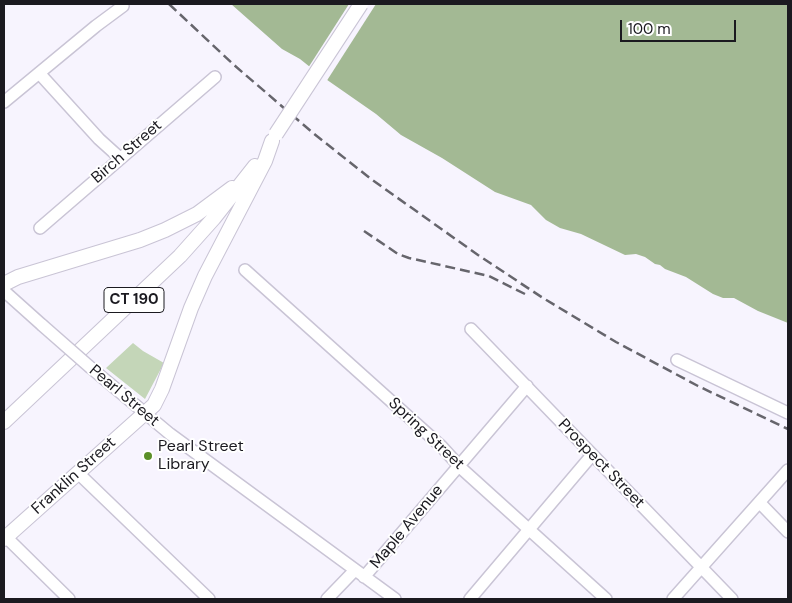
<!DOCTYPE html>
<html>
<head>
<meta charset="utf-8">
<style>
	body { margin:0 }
	#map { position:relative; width:792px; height:603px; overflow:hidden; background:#f7f4fe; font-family:"DM Sans",sans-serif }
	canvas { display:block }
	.frame { position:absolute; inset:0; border:5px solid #1b1a20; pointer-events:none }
	.scale { position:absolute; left:620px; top:20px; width:116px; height:22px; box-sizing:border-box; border:2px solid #1b1a20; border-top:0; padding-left:6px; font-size:15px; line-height:18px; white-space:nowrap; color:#1b1a20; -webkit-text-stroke:4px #fff; paint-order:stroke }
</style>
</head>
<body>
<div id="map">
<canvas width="792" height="603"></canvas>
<div class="frame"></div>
<div class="scale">100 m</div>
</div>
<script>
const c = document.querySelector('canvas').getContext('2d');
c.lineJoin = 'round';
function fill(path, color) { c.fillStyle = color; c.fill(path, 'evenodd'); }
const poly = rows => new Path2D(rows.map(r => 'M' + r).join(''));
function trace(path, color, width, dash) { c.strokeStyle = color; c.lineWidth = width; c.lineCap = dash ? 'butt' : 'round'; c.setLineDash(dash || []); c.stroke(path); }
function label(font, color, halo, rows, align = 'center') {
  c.font = font + ' "DM Sans",sans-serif'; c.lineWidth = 4; c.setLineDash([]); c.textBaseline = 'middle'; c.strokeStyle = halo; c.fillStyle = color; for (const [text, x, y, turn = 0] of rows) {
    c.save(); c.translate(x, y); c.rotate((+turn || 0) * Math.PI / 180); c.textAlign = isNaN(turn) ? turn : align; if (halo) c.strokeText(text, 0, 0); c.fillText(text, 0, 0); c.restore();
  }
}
const green = poly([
	[133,343,143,351,164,363,145,399,106,368]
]);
const water = poly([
	[231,4,788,4,788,323,758,311,734,298,723,298,713,294,686,277,665,269,660,265,655,264,645,257,636,254,625,255,581,234,560,228,546,220,531,205,495,192,442,158,401,135,376,114,320,75,300,59,282,49]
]);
const pier = poly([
	[349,4,376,4,326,82,308,68]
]);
const minor = poly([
	[39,73,99,139,120,158],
	[4,102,96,26,123,6],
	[40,228,215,77],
	[245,270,441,446,462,469,606,599],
	[4,291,42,325],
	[471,329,732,599],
	[677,360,788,413],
	[91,368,170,434,395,599],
	[78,473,209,599],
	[760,503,788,532],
	[6,537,69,599],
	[364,577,527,386],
	[327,599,355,570],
	[470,599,592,455],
	[673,599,788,470]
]);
const major = poly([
	[4,284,18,277,140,240,165,230,197,214,232,188],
	[4,422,180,256,214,218,255,166],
	[4,539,154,405,162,389,191,308,205,276,265,161,272,141]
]);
const rail = poly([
	[169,4,234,65,313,133,371,179,478,255,543,298,616,342,698,386,788,429],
	[364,231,398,254,409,258,489,276,525,294]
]);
const minorBridge = poly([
	[42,325,91,368]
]);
const majorBridge = poly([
	[276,134,361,4]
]);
const markers = [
	[148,456,5,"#5b8f28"]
];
const shields = [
	[134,300,60]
];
const shieldNames = [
	["CT 190",134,300]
];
const streetNames = [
	["Birch Street",127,152,-41],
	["Pearl Street",124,396,40],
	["Spring Street",426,434,43],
	["Prospect Street",601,464,46],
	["Franklin Street",74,476,-42],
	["Maple Avenue",407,527,-50]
];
const poiNames = [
	["Pearl Street",158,447],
	["Library",158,465]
];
fill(green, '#c4d6b8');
fill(water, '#a3b994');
fill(pier, '#f7f4fe');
trace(minor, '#c9c4d5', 14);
trace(major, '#c9c4d5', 16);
trace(minor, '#fff', 11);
trace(major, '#fff', 14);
trace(rail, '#66656c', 2.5, [10, 5]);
trace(minorBridge, '#c9c4d5', 14, []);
trace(majorBridge, '#c9c4d5', 16, []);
trace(minorBridge, '#fff', 11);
trace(majorBridge, '#fff', 14);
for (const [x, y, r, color] of markers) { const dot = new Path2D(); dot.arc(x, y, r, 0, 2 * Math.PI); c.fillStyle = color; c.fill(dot); trace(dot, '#fff', 2); }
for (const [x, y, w] of shields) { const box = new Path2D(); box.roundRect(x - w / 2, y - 12.5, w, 25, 4); c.fillStyle = '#fff'; c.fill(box); trace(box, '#1b1a20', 1); }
label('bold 15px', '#1b1a20', null, shieldNames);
label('16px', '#1b1a20', '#fff', streetNames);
label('16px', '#1b1a20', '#fff', poiNames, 'left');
</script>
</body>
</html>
